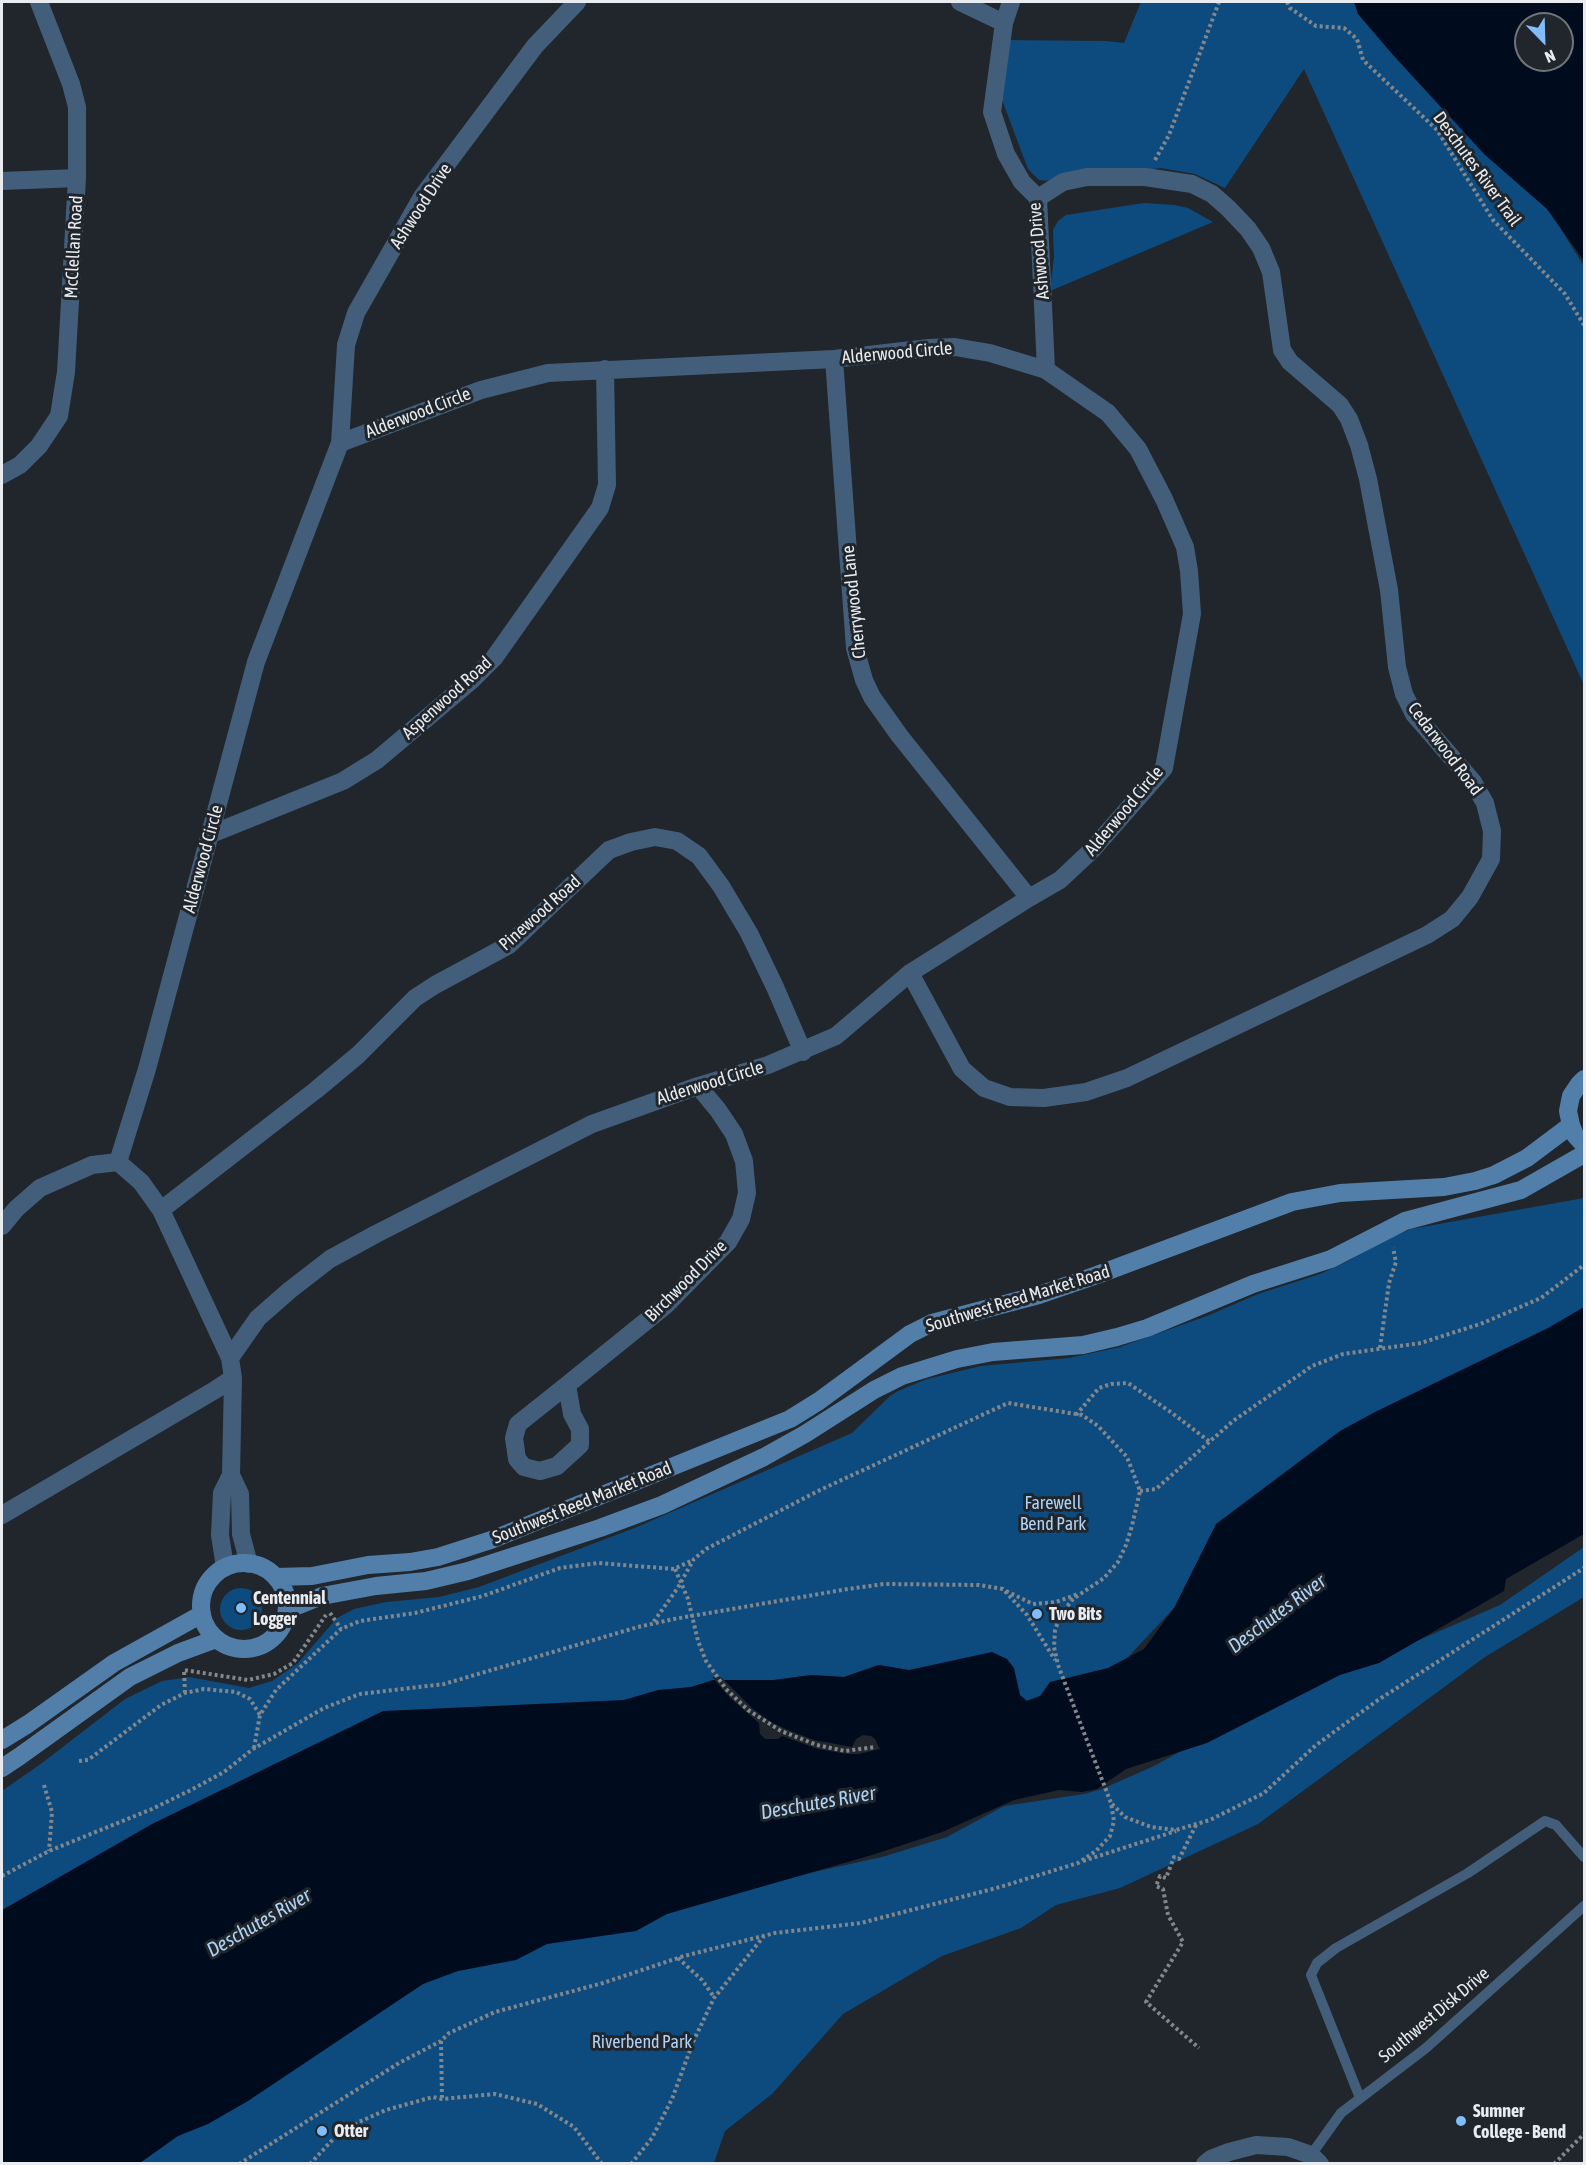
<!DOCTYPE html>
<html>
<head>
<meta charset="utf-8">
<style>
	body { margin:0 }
	#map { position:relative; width:1586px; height:2165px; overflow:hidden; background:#20262b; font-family:"Asap Condensed",sans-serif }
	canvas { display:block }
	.frame { position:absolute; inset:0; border:3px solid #e8ecf0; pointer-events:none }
	.north { position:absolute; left:1514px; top:12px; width:60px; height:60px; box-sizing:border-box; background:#20262b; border:2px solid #70757a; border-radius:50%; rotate:157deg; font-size:16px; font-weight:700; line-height:24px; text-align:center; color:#e8ecf0 }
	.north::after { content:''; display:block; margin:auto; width:21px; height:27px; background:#80bdfa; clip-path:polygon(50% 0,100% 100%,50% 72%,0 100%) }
</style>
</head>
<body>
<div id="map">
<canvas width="1586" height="2165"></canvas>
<div class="frame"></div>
<div class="north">N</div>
</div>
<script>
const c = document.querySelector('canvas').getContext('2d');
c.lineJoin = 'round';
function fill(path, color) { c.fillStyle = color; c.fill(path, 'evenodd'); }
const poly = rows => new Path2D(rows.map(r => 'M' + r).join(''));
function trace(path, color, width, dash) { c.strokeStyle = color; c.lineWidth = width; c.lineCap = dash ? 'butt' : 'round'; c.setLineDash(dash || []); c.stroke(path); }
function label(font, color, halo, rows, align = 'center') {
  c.font = font + ' "Asap Condensed",sans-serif'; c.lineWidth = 6; c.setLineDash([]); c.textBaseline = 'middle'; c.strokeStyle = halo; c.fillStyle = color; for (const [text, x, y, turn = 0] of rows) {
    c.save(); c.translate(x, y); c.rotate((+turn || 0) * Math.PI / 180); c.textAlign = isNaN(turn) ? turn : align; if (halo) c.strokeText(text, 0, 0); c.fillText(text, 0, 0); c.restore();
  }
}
const green = poly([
	[1141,2,1410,2,1535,188,1584,266,1584,685,1304,69,1225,188,1195,174,1161,168,1051,181,1039,180,1028,169,1001,97,1002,40,1106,41,1124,43],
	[1144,203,1175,205,1188,208,1213,222,1050,291,1054,257,1053,230,1058,221,1066,215],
	[1584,1198,1584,1350,1218,1561,1115,1671,1026,1701,908,1670,878,1665,844,1677,811,1675,774,1680,728,1680,691,1687,2,1919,2,1791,42,1763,125,1699,162,1681,189,1677,249,1688,272,1681,297,1664,337,1618,354,1609,386,1602,439,1597,479,1587,637,1527,852,1433,890,1396,898,1391,927,1379,981,1366,1069,1358,1120,1347,1207,1316,1258,1294,1320,1274,1348,1261,1387,1239,1411,1229],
	[1584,1547,1584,1597,1485,1657,1258,1824,1120,1888,1056,1905,1021,1928,942,1956,843,2014,772,2094,725,2131,714,2163,112,2164,444,1966,818,1871,882,1857,947,1837,1004,1806,1084,1794,1102,1789,1154,1766,1250,1713,1500,1605],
	'220 1609a21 21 0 1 1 42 0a21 21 0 1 1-42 0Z'
]);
const water = poly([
	[1354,2,1584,2,1584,261,1547,209,1484,154,1393,55,1358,14],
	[1526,24,1562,24,1562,60,1526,60],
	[1584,1307,1584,1534,1506,1579,1504,1591,1379,1663,1340,1675,1207,1743,1126,1769,1097,1789,1082,1792,1059,1790,1014,1800,942,1832,872,1855,667,1914,636,1931,547,1944,516,1960,458,1971,423,1984,248,2101,208,2124,178,2136,140,2163,2,2163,2,1910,152,1824,383,1711,624,1700,658,1690,691,1687,713,1680,774,1680,811,1675,844,1677,879,1665,909,1670,992,1652,1007,1659,1014,1668,1020,1695,1027,1701,1040,1696,1050,1682,1108,1668,1144,1649,1174,1608,1216,1524,1340,1431,1375,1412,1548,1328]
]);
const pier = poly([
	[712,1677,721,1677,753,1709,771,1722,788,1730,814,1740,852,1747,856,1739,863,1735,871,1736,875,1739,880,1749,859,1754,847,1754,818,1749,782,1736,778,1739,765,1739,760,1734,759,1723,730,1698]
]);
const path = poly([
	[1287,2,1290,8,1316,26,1344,28,1357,39,1363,60,1437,130,1493,220,1565,294,1584,325],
	[1155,160,1169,135,1219,2],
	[1380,1348,1389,1283,1396,1262,1393,1248],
	[1076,1415,1099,1388,1111,1384,1128,1383,1172,1413,1210,1442],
	[1140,1491,1156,1489,1233,1421,1312,1366,1343,1354,1421,1343,1483,1323,1541,1298,1584,1265],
	[675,1569,688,1599,698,1641,706,1661,726,1689,748,1710,781,1731,817,1745,845,1751,875,1747],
	[1006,1591,1033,1604,1056,1602,1078,1594],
	[330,1613,341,1629],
	[185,1693,184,1670,248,1680,274,1674,293,1663,326,1615],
	[254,1748,260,1715],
	[79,1761,88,1760,161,1705,185,1693,204,1689,236,1692,250,1699,260,1715,276,1690,341,1629,360,1621,415,1613,483,1596,560,1568,598,1563,674,1569,693,1560],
	[44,1785,52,1812,49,1851],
	[1112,1804,1125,1817,1151,1827,1176,1830,1210,1820,1264,1793,1316,1745,1378,1700,1584,1568],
	[1196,1825,1179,1859,1174,1857,1166,1878,1160,1876,1156,1886,1163,1889,1168,1915,1183,1942,1146,2002,1199,2048],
	[1083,1861,1176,1831],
	[2,1876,49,1851,152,1809,191,1790,224,1772,253,1749,324,1708,360,1694,444,1684,638,1627,674,1619,848,1589,884,1584,979,1585,1003,1589,1027,1615,1055,1660],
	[678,1958,702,1980,714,1997],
	[441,2041,442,2099],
	[239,2164,399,2063,441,2041,449,2033,495,2012,603,1983,684,1956,775,1933,861,1923,1000,1887,1078,1863,1096,1851,1110,1836,1114,1821,1111,1803,1058,1665,1054,1647,1055,1630,1061,1614,1073,1599,1104,1578,1118,1562,1126,1545,1132,1526,1140,1491,1127,1457,1098,1426,1082,1415,1008,1403,820,1490,706,1549,694,1559,677,1589,652,1624],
	[310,2164,336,2136,359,2122,386,2110,433,2097,442,2099,495,2094,537,2104,574,2127,602,2164],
	[631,2164,652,2138,672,2099,693,2042,714,1998,764,1936],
	[1554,2164,1584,2134]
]);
const lane = poly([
	[1360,2098,1311,1975,1317,1963,1336,1948,1468,1873,1545,1821,1556,1825,1584,1857],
	[1311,2155,1341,2113,1426,2048,1584,1906]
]);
const street = poly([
	[960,2,1004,23],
	[1011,2,1004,23,992,112,1006,154,1022,182,1038,198,1046,370],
	[2,181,77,178],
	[834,359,855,648,864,680,872,697,899,735,1029,898],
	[340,443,346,345,356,313,422,197,535,46,577,2],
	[2,475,20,465,39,446,59,416,66,372,77,178,77,107,71,84,39,2],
	[209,835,343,781,377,760,473,679,494,658,600,508,607,485,605,369],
	[910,973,962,1069,984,1088,1010,1097,1044,1098,1086,1092,1127,1078,1427,935,1452,919,1470,897,1491,859,1492,831,1485,803,1473,782,1414,714,1404,694,1397,667,1389,590,1368,479,1359,445,1349,419,1340,405,1290,362,1282,350,1271,272,1261,248,1248,229,1228,208,1212,194,1192,184,1145,177,1087,177,1063,182,1038,198],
	[161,1210,316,1090,358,1055,415,998,435,985,509,945,609,850,631,842,655,837,677,841,699,856,721,886,749,933,775,987,803,1052],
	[2,1226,16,1209,40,1188,92,1165,118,1162],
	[567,1385,572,1414,580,1429,580,1445,557,1466,540,1471,524,1467,517,1459,514,1438,518,1424,567,1385,666,1305,728,1242,741,1219,747,1193,744,1161,734,1134,718,1110,698,1086],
	[231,1475,240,1494,241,1534,249,1564],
	[2,1515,215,1390,233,1378],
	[225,1567,220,1535,222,1493,231,1475,233,1378,230,1358,161,1210,141,1182,118,1162,147,1069,256,662,340,443,481,390,548,373,834,359,929,348,955,347,990,353,1046,370,1108,413,1138,449,1164,499,1185,547,1189,571,1192,614,1164,768,1092,850,1060,880,1029,898,910,973,836,1036,768,1065,698,1086,592,1124,376,1234,330,1259,290,1290,258,1318,230,1358],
	[1205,2164,1211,2159,1229,2152,1256,2145,1288,2147,1311,2155,1320,2164]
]);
const secondary = poly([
	[1584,1079,1579,1084,1571,1096,1568,1111,1571,1125,1575,1135,1584,1145],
	'201 1606a43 43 0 1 1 86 0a43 43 0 1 1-86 0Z',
	[276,1577,312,1576,368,1565,410,1562,438,1557,491,1540,790,1419,819,1401,910,1334,932,1323,1039,1295,1097,1275,1292,1202,1340,1193,1444,1187,1475,1181,1494,1175,1527,1158,1571,1125],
	[287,1610,322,1596,376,1586,426,1581,468,1571,600,1528,662,1505,764,1457,805,1434,874,1390,902,1376,957,1359,993,1352,1083,1345,1117,1337,1147,1328,1253,1284,1331,1259,1405,1221,1521,1190,1584,1154],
	[2,1740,28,1724,114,1663,202,1614],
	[2,1768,20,1756,130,1677,178,1653,216,1639]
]);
const markers = [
	[241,1608,6,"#80bdfa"],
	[1037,1614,6,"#80bdfa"],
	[1461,2121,6,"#80bdfa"],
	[322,2131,6,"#80bdfa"]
];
const streetNames = [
	["Deschutes River Trail",1477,169,54],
	["Ashwood Drive",421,206,-57],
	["McClellan Road",74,247,-87],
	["Ashwood Drive",1039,251,-95],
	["Alderwood Circle",897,353,-5],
	["Alderwood Circle",418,413,-21],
	["Cherrywood Lane",854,602,-96],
	["Aspenwood Road",447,698,-42],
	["Cedarwood Road",1445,749,53],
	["Alderwood Circle",1124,811,-50],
	["Alderwood Circle",203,859,-75],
	["Pinewood Road",540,913,-42],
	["Alderwood Circle",710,1083,-17],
	["Birchwood Drive",686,1281,-45],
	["Southwest Reed Market Road",1018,1299,-17],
	["Southwest Reed Market Road",582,1503,-22],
	["Southwest Disk Drive",1434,2015,-40]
];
const parkNames = [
	["Farewell",1053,1503],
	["Bend Park",1053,1524],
	["Riverbend Park",642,2042]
];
const poiNames = [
	["Centennial",253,1598],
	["Logger",253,1619],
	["Two Bits",1049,1614],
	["Sumner",1473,2111],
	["College - Bend",1473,2132],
	["Otter",334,2131]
];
const waterNames = [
	["Deschutes River",1277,1614,-37],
	["Deschutes River",818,1803,-10],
	["Deschutes River",259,1923,-30]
];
fill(green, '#0d4b7f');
fill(water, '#000b1e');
fill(pier, '#20262b');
trace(path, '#82878c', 4, [3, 3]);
trace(lane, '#435e7a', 10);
trace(street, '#435e7a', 18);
trace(secondary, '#527eaa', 18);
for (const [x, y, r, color] of markers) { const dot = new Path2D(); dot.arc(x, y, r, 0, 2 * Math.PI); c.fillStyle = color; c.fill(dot); trace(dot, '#20262b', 2); }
label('18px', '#e8ecf0', '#20262b', streetNames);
label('18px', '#afd1f4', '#20262b', parkNames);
label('bold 18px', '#e8ecf0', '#20262b', poiNames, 'left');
label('italic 20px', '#b0d2f5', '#20262b', waterNames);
</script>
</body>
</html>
